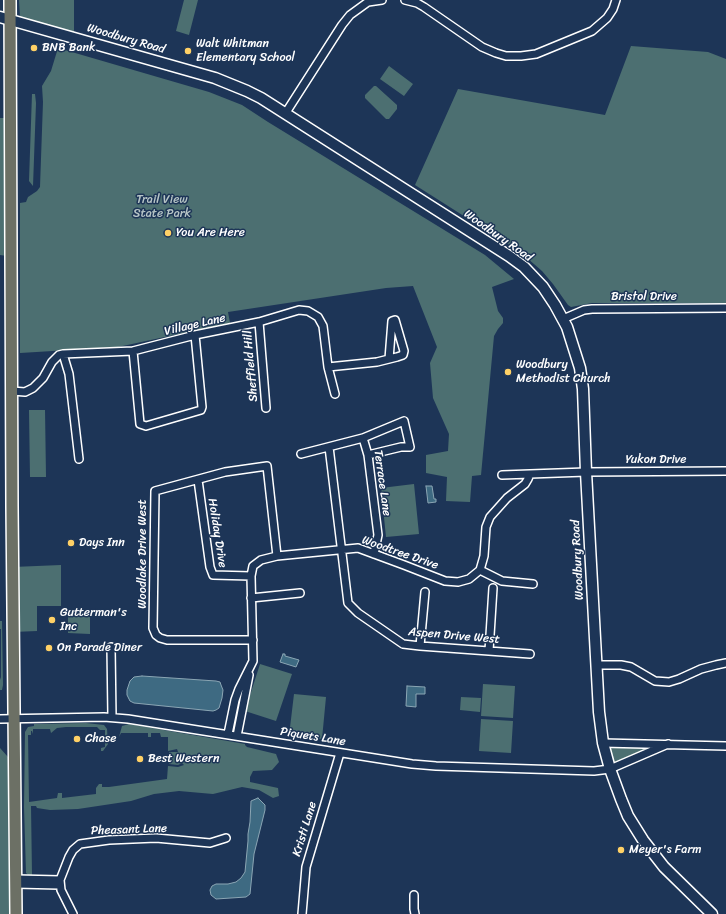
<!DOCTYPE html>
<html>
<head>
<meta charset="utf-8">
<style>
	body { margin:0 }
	canvas { display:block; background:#1d3557 }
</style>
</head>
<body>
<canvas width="726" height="914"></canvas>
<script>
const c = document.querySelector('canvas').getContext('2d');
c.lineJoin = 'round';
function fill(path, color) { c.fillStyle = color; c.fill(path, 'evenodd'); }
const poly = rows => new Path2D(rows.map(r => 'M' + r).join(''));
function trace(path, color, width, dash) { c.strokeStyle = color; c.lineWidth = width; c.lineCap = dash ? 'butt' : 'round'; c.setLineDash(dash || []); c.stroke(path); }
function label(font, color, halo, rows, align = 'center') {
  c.font = font + ' Sriracha,sans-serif'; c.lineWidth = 3; c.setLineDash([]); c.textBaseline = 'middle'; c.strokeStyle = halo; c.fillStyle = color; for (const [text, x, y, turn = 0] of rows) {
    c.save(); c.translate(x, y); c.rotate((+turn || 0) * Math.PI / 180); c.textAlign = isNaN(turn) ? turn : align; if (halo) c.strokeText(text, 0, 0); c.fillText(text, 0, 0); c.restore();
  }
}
const green = poly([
	[19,0,74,0,74,32,20,17],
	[184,0,198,0,189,35,176,31],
	[631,46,708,52,726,59,726,303,592,303,571,307,568,305,553,284,542,271,519,251,415,185,458,89,605,115],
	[58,48,209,92,242,105,268,122,485,255,514,279,492,287,498,311,503,318,503,323,498,329,494,336,481,475,472,476,470,502,446,501,447,477,426,473,426,455,448,451,449,434,433,398,430,363,437,347,413,286,386,288,228,312,230,323,118,347,20,353,20,203,26,202,28,197,37,191,40,187,43,102,42,86,51,71],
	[389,66,413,84,404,96,380,79],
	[374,86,376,86,397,105,397,109,389,119,386,119,365,98,365,95],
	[32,94,35,94,36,103,33,186,29,181],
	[0,118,11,118,7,256,0,255],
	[29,410,45,410,46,477,30,477],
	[414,484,419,534,386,537,381,488],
	[61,565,61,606,37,606,37,631,13,632,13,567],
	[68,617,90,617,90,634,68,633],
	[0,621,2,621,3,685,2,690,0,690,0,680,1,677,1,629,0,629],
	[260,664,292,674,276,721,245,711],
	[483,684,515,686,513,718,481,716],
	[294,694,326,697,322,739,289,736],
	[461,697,481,698,480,712,460,710],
	[481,719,513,721,511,753,479,751],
	[34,724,86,723,104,725,107,729,108,744,103,751,101,751,101,748,105,747,105,730,100,730,97,727,66,727,57,728,51,733,50,729,33,729,33,734,32,731,31,731,31,735,28,735,29,802,57,798,58,793,62,793,62,798,96,794,96,788,99,784,102,784,102,787,109,787,167,779,168,766,178,767,184,765,182,763,178,765,169,764,169,752,178,752,177,749,168,751,168,737,161,737,160,733,151,733,151,737,148,737,148,733,121,733,119,737,122,726,129,724,245,744,245,745,247,747,276,754,279,762,272,770,253,771,250,777,250,782,278,788,279,796,273,798,259,790,242,787,213,794,179,791,154,794,131,801,78,809,50,810,37,808,36,806,31,806,32,875,28,875,26,873,24,807,25,732,28,727,34,726],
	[604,744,665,745,610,768],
	[0,748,8,757,11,914,0,914]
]);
const water = poly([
	[426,486,432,486,434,499,436,499,436,502,428,503,426,486],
	[283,654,285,654,285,656,299,660,296,667,280,662,283,654],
	[142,676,216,681,220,682,221,685,223,690,222,698,219,708,216,710,213,711,134,703,130,701,127,695,127,690,130,681,134,677,142,676],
	[407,686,425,687,425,694,416,694,416,707,406,706,407,686],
	[258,798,265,805,265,810,254,854,250,894,246,897,216,899,211,895,210,890,212,886,216,884,228,884,236,882,241,878,245,872,248,841,248,834,250,822,251,801,258,798]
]);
const minor = poly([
	[405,0,417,3,424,7,482,47,496,53,506,56,521,56,536,54,592,31,607,18,613,9,616,0],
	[285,114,342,25,350,15,368,2,382,0],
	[563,319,584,310,592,309,726,308],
	[259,322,266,408],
	[133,351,140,424,146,426,201,410,202,407,195,335],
	[63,354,69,374,79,459],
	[328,367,377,362,397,357,403,355,404,351,395,320,392,321,389,359],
	[12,391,25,392,33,388,43,378,52,362,59,355,63,354,133,351,195,335,259,322,299,310,308,311,318,317,323,326,328,367,335,394],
	[363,438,368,455,378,535,374,554],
	[329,447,348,603,358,613,403,644,420,646,530,654],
	[301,454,363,438,404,421,410,447,401,447,368,455],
	[502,475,530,474],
	[198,480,210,567,213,575,251,576],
	[480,570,502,581,533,584],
	[251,598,300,593],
	[253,640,167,640,160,638,156,635,153,628,155,491,225,472,267,466,277,556],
	[420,646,425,592],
	[111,647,112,717],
	[489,651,493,588],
	[596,665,621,665,631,667,655,681,669,682,679,679,701,669,716,665,726,663],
	[0,719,104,717,128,719,412,764,436,766,594,771,610,769,668,744],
	[228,734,235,700,239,689,253,661,251,576,253,566,261,560,277,556,358,548,404,565,445,581,458,582,469,579,480,570,484,556,486,527,490,517,507,498,525,484,528,479,530,474,586,472,726,471],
	[237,736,249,675],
	[603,743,726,746],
	[16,879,60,880],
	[16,884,59,885],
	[414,895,414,909,415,914],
	[73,914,61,890,60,880,69,857,73,850,80,844,109,840,156,838,210,843,226,838],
	[302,914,306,867,340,753]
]);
const secondary = poly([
	[0,17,215,78,247,91,261,98,509,256,524,267,543,287,555,305,567,327,580,368,583,389,586,472,599,712,603,743,610,769,621,799,628,816,643,840,664,867,712,914]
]);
const primary = poly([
	[10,0,12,506,16,914]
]);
const markers = [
	[34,48,4,"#ffd166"],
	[188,51,4,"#ffd166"],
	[168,233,4,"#ffd166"],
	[508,372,4,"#ffd166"],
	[71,543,4,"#ffd166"],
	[52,620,4,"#ffd166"],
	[49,648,4,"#ffd166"],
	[77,739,4,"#ffd166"],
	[140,759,4,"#ffd166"],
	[621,850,4,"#ffd166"]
];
const streetNames = [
	["Woodbury Road",126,39,16],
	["Woodbury Road",498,236,35],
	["Bristol Drive",644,297],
	["Village Lane",195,325,-13],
	["Sheffield Hill",251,366,-95],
	["Yukon Drive",656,460],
	["Terrace Lane",382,483,82],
	["Holiday Drive",217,533,81],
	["Woodtree Drive",400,553,19],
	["Woodlake Drive West",143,554,-90],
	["Woodbury Road",578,560,-93],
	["Aspen Drive West",454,636,5],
	["Piquets Lane",313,737,9],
	["Kristi Lane",305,829,-73],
	["Pheasant Lane",129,830,-2]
];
const poiNames = [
	["Walt Whitman",196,44],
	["Elementary School",196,58],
	["BNB Bank",42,48],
	["You Are Here",176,233],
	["Woodbury",516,365],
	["Methodist Church",516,379],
	["Days Inn",79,543],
	["Gutterman's",60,613],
	["Inc",60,627],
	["On Parade Diner",57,648],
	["Chase",85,739],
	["Best Western",148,759],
	["Meyer's Farm",629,850]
];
const parkNames = [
	["Trail View",162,200],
	["State Park",162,214]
];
fill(green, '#4c6f71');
fill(water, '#3e6a82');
trace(water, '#8ba6b4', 1);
trace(minor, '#fff', 10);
trace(secondary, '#fff', 13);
trace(primary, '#fff', 14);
trace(minor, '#1d3557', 7);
trace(secondary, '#1d3557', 10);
trace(primary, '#6c7065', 11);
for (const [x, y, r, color] of markers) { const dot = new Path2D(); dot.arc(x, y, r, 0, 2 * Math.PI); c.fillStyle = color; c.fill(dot); trace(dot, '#1d3557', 1.5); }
label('12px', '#fff', '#1d3557', streetNames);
label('12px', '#fff', '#1d3557', poiNames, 'left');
label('12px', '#b7c5c6', '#1d3557', parkNames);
</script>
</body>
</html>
